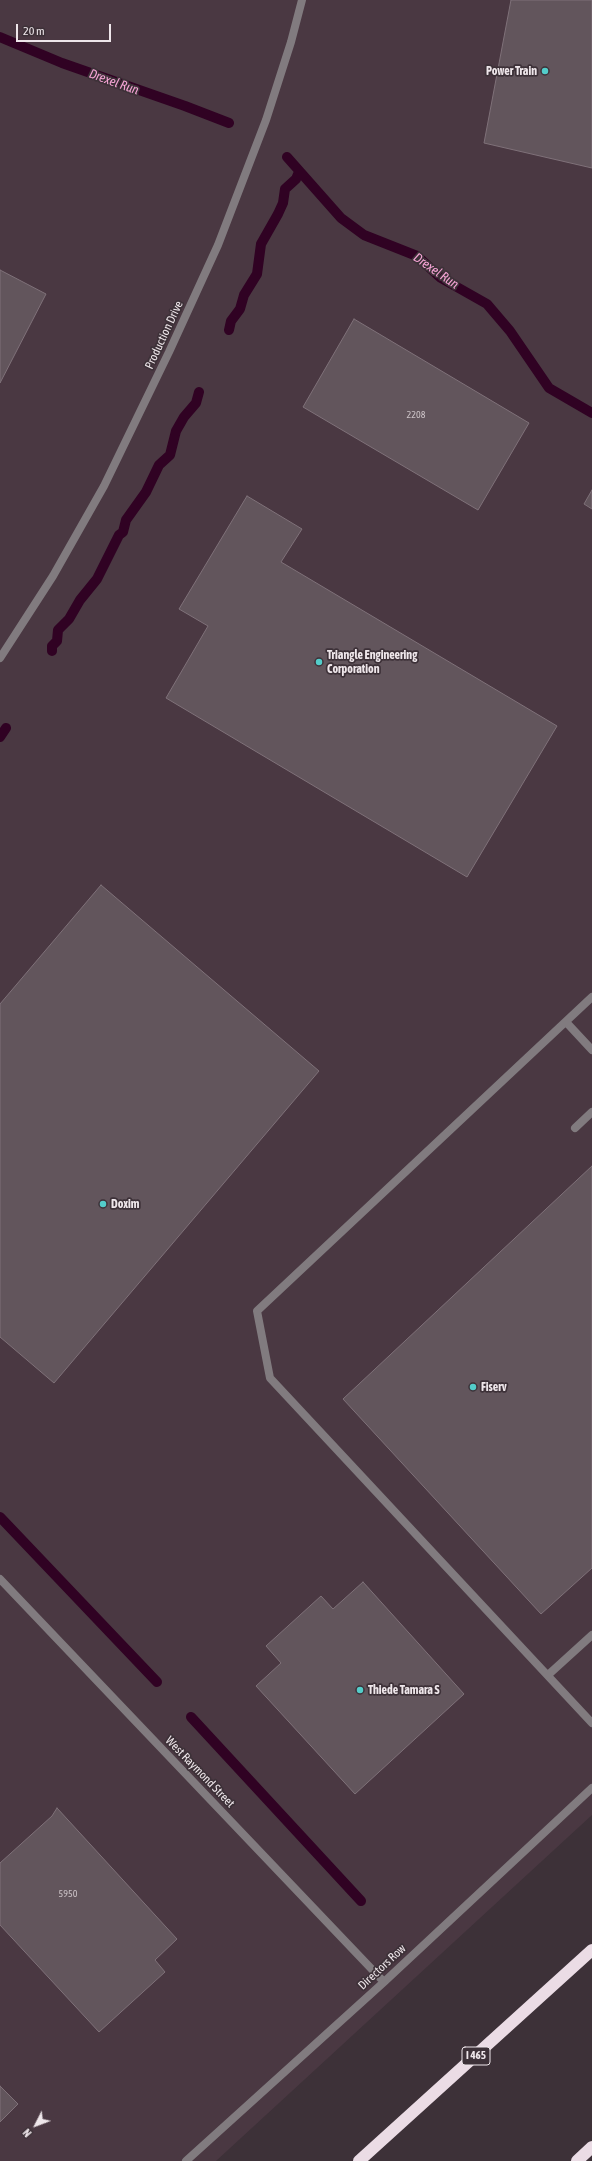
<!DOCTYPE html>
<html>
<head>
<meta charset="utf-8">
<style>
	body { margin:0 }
	#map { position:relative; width:592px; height:2161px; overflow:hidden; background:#3d3138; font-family:"Asap Condensed",sans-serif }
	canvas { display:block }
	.north { position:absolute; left:16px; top:2105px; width:40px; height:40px; -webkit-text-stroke:3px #3d3138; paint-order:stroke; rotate:228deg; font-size:11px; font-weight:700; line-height:16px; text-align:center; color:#eee6ea }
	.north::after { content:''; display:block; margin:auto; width:14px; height:18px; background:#eee6ea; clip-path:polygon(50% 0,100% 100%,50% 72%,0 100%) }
	.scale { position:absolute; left:16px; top:24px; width:95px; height:18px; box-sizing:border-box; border:2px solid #eee6ea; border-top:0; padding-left:5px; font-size:12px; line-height:14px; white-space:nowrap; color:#eee6ea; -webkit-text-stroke:3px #3d3138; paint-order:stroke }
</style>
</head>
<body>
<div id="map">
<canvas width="592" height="2161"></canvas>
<div class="north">N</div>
<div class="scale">20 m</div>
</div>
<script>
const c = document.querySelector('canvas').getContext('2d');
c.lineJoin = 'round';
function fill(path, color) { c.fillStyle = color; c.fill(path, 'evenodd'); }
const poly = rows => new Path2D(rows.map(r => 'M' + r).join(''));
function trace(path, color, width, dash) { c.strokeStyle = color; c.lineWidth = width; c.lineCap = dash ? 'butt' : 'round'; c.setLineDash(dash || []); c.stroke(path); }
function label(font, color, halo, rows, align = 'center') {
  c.font = font + ' "Asap Condensed",sans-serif'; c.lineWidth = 3.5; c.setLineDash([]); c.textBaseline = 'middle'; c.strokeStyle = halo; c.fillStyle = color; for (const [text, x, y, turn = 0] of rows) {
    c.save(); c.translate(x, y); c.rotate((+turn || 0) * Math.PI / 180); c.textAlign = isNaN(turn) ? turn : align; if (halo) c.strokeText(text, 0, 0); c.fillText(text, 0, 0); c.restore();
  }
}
const built = poly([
	[0,0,592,0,592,1815,216,2161,0,2161]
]);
const stream = poly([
	[0,37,62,63,185,106,229,123],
	[287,157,341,218,364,235,417,256,441,278,487,304,510,331,549,388,592,413],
	[229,330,231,321,240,309,244,295,257,274,261,244,278,214,283,203,285,189,296,179,299,172],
	[52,651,52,646,57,641,58,630,69,619,80,600,97,579,119,535,123,532,126,520,146,492,159,465,170,455,176,431,184,417,196,403,199,392],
	[0,737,6,728],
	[0,1517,157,1682],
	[191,1717,361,1901]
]);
const building = poly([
	[511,0,592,0,592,168,484,143,511,0],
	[0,270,46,294,0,383,0,270],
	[354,319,529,423,478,510,303,407,354,319],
	[592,490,592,509,584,504,592,490],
	[247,496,302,529,281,562,557,726,467,877,166,698,208,626,179,609,247,496],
	[101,885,319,1071,54,1383,0,1337,0,1004,101,885],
	[592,1166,592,1568,541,1614,343,1399,592,1166],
	[363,1582,464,1694,355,1794,256,1686,281,1663,266,1646,321,1596,333,1609,363,1582],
	[57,1808,177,1939,155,1960,165,1972,99,2032,0,1925,0,1863,52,1816,57,1808],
	[0,2086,18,2104,0,2122,0,2086]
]);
const lane = poly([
	[592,997,257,1311,270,1378,592,1723],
	[566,1022,592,1050],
	[575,1128,592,1112],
	[548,1675,592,1635]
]);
const street = poly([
	[0,658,53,576,104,486,169,352,218,245,266,120,291,42,302,0],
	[0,1579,384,1982],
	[186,2161,384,1982,592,1788]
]);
const highway = poly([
	[359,2161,592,1950],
	[577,2161,592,2147]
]);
const markers = [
	[545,71,4,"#53cdca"],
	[319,662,4,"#53cdca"],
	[103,1204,4,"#53cdca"],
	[473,1387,4,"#53cdca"],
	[360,1690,4,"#53cdca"]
];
const numberNames = [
	["2208",416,415],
	["5950",68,1894]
];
const shields = [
	[476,2056,28]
];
const shieldNames = [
	["I 465",476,2056]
];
const poiNames = [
	["Power Train",537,71,"right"],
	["Triangle Engineering",327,655],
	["Corporation",327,669],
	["Doxim",111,1204],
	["Fiserv",481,1387],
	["Thiede Tamara S",368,1690]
];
const streetNames = [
	["Production Drive",164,335,-65],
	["West Raymond Street",200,1772,46],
	["Directors Row",382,1967,-43]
];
const waterNames = [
	["Drexel Run",114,82,20],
	["Drexel Run",436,271,35]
];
fill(built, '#4a3842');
trace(stream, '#300223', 10);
fill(building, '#62555c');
trace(building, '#7f7179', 1);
trace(lane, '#817b7f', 8);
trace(street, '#817b7f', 8);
trace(highway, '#ebdce5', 12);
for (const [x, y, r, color] of markers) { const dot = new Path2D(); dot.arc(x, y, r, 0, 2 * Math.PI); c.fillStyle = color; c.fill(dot); trace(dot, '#3d3138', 1.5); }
label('10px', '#cbc2c6', null, numberNames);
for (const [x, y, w] of shields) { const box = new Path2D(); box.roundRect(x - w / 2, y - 9, w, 18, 3); c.fillStyle = '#3d3138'; c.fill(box); trace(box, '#eee6ea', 1); }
label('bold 11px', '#eee6ea', null, shieldNames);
label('bold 12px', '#eee6ea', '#3d3138', poiNames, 'left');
label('12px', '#eee6ea', '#3d3138', streetNames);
label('italic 13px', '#f6a4d6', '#3d3138', waterNames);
</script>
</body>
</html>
